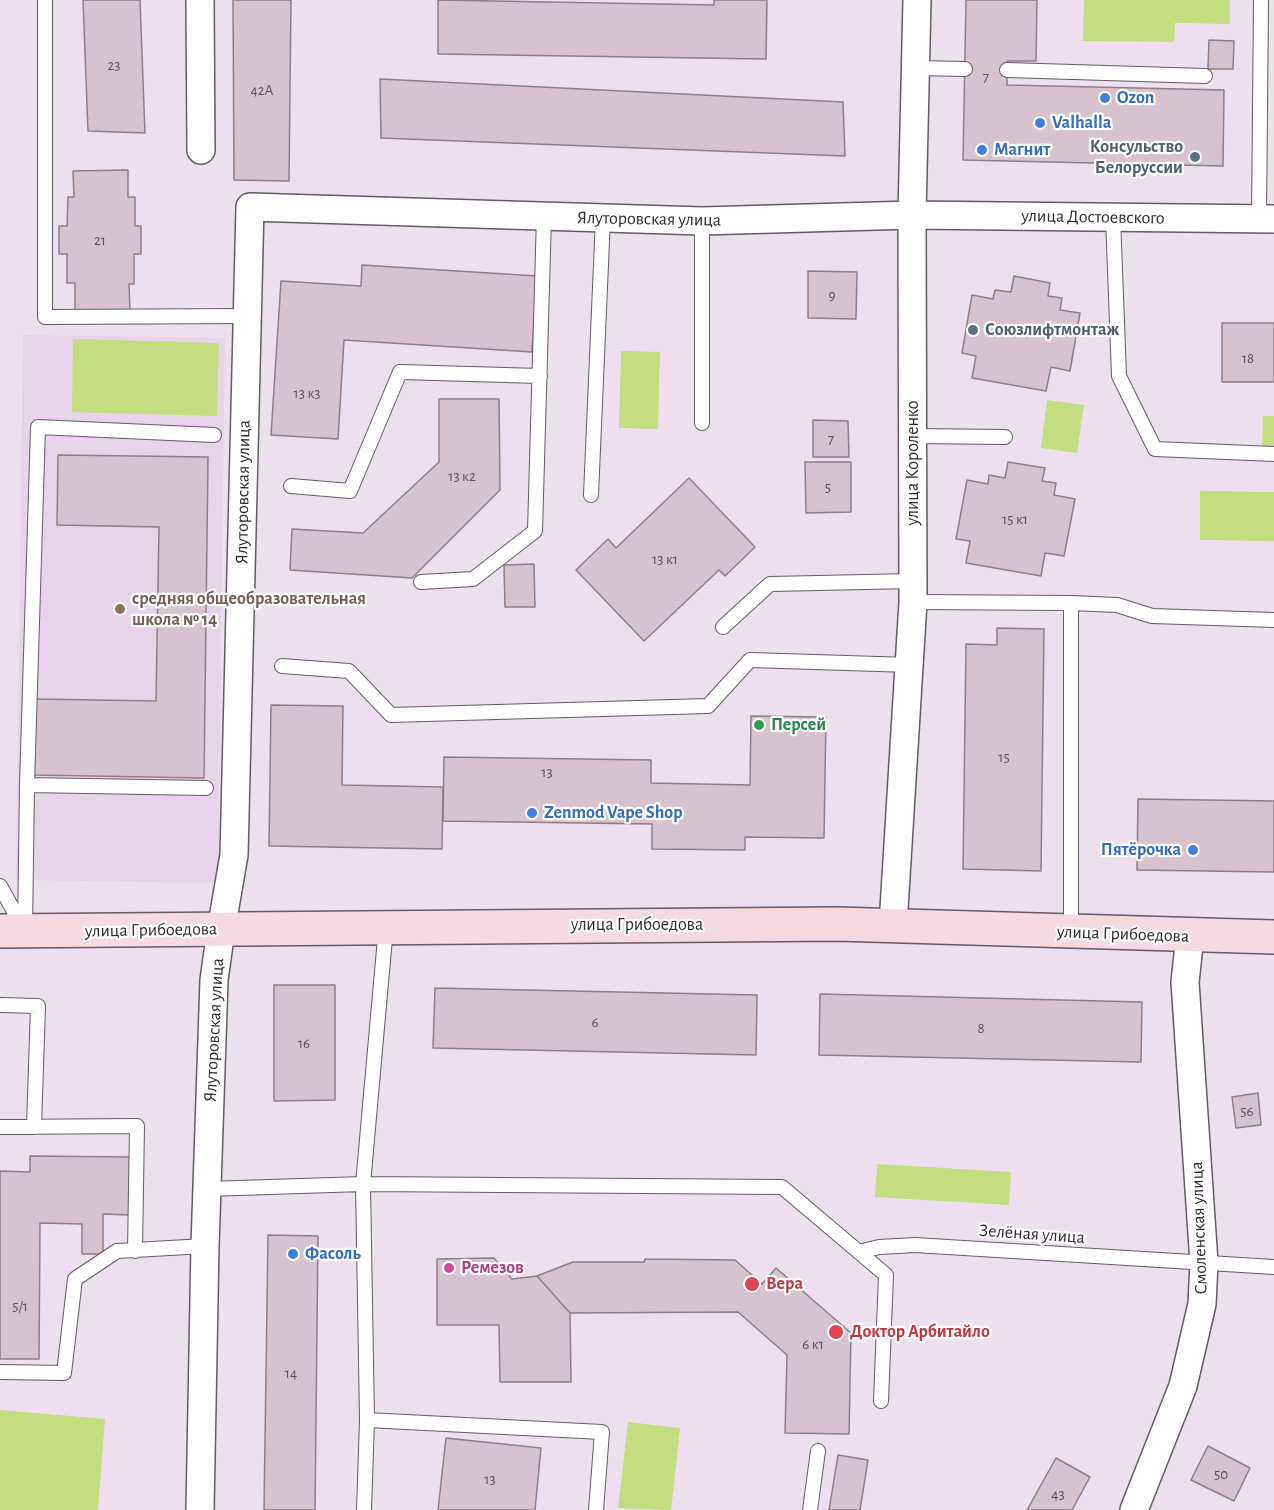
<!DOCTYPE html>
<html>
<head>
<meta charset="utf-8">
<style>
	body { margin:0 }
	canvas { display:block; background:#eedff0 }
</style>
</head>
<body>
<canvas width="1274" height="1510"></canvas>
<script>
const c = document.querySelector('canvas').getContext('2d');
c.lineJoin = 'round';
function fill(path, color) { c.fillStyle = color; c.fill(path, 'evenodd'); }
const poly = rows => new Path2D(rows.map(r => 'M' + r).join(''));
function trace(path, color, width, dash) { c.strokeStyle = color; c.lineWidth = width; c.lineCap = dash ? 'butt' : 'round'; c.setLineDash(dash || []); c.stroke(path); }
function label(font, color, halo, rows, align = 'center') {
  c.font = font + ' "Alegreya Sans",sans-serif'; c.lineWidth = 4.5; c.setLineDash([]); c.textBaseline = 'middle'; c.strokeStyle = halo; c.fillStyle = color; for (const [text, x, y, turn = 0] of rows) {
    c.save(); c.translate(x, y); c.rotate((+turn || 0) * Math.PI / 180); c.textAlign = isNaN(turn) ? turn : align; if (halo) c.strokeText(text, 0, 0); c.fillText(text, 0, 0); c.restore();
  }
}
const built = poly([
	[23,335,225,338,218,883,16,880]
]);
const green = poly([
	[1084,0,1230,0,1230,24,1175,23,1174,42,1083,41],
	[73,339,219,343,217,416,72,412],
	[621,351,660,352,658,429,619,428],
	[1047,400,1084,405,1077,453,1041,448],
	[1263,416,1274,416,1274,453,1262,453],
	[1200,491,1274,492,1274,541,1200,540],
	[877,1164,1011,1172,1009,1205,875,1197],
	[0,1410,105,1419,98,1510,0,1510],
	[628,1422,680,1428,671,1510,618,1508]
]);
const building = poly([
	[83,0,140,0,145,133,88,131,83,0],
	[233,0,291,0,289,181,234,180,233,0],
	[438,0,714,5,714,0,767,0,766,59,438,54,438,0],
	[966,0,1037,0,1036,61,1007,61,1007,85,1224,90,1223,166,963,160,966,0],
	[1209,40,1234,41,1233,69,1208,69,1209,40],
	[380,79,843,102,845,156,381,138,380,79],
	[128,170,128,197,135,197,135,226,141,226,141,254,134,254,134,284,129,284,130,313,75,314,75,283,67,283,67,254,59,254,59,226,67,226,68,197,74,197,73,171,128,170],
	[362,265,537,276,532,352,344,340,338,439,271,435,281,281,361,286,362,265],
	[808,271,857,272,856,319,808,318,808,271],
	[1014,276,1050,283,1048,296,1062,298,1060,310,1080,313,1070,371,1051,367,1046,391,972,378,976,356,962,353,972,295,993,299,995,290,1011,292,1014,276],
	[1222,323,1274,323,1274,382,1222,382,1222,323],
	[439,399,499,399,500,490,412,578,290,570,292,529,363,533,439,462,439,399],
	[813,420,848,421,849,457,813,457,813,420],
	[58,455,208,457,204,778,34,775,35,699,156,701,159,527,57,525,58,455],
	[805,462,851,462,851,512,806,513,805,462],
	[1008,462,1045,468,1042,481,1056,483,1054,495,1075,499,1064,556,1045,553,1041,576,966,563,970,541,956,539,967,480,988,484,989,475,1005,478,1008,462],
	[689,478,755,547,725,576,719,570,644,641,576,570,608,539,616,548,689,478],
	[534,564,535,607,505,607,504,565,534,564],
	[997,628,1044,629,1041,871,963,869,966,644,997,645,997,628],
	[271,705,343,706,342,785,443,787,442,849,269,846,271,705],
	[751,716,826,717,824,838,745,837,745,850,652,849,652,824,443,821,444,757,651,760,651,783,750,785,751,716],
	[1138,799,1274,801,1274,872,1137,870,1138,799],
	[274,985,335,985,335,1100,274,1101,274,985],
	[435,988,757,995,756,1055,433,1048,435,988],
	[820,994,1142,1002,1141,1062,819,1055,820,994],
	[1258,1093,1261,1125,1236,1128,1232,1097,1258,1093],
	[30,1156,130,1157,130,1215,103,1214,103,1254,82,1254,82,1224,40,1223,39,1359,0,1359,0,1171,30,1172,30,1156],
	[268,1235,318,1236,315,1510,264,1510,268,1235],
	[494,1258,512,1279,537,1276,570,1313,571,1382,500,1382,499,1325,437,1325,437,1259,494,1258],
	[645,1259,735,1260,762,1284,776,1268,851,1333,849,1434,785,1433,787,1355,738,1312,570,1313,537,1276,573,1262,644,1262,645,1259],
	[446,1438,541,1448,535,1510,438,1510,446,1438],
	[1208,1446,1250,1468,1234,1501,1191,1480,1208,1446],
	[838,1455,868,1460,860,1510,829,1510,838,1455],
	[1056,1458,1090,1477,1072,1510,1027,1510,1056,1458]
]);
const lane = poly([
	[45,0,45,317,248,316],
	[916,68,965,69],
	[1007,70,1205,76],
	[1113,217,1119,376,1155,449,1274,454],
	[1259,219,1261,0],
	[702,221,702,423],
	[913,436,1005,437],
	[291,486,350,491,400,372,540,376],
	[591,495,603,218],
	[421,582,473,579,535,531,544,216],
	[913,602,1071,603,1071,930],
	[1071,603,1117,605,1152,616,1274,620],
	[723,627,770,584,913,581],
	[282,666,349,671,391,715,708,706,750,660,910,665],
	[27,785,38,427,214,435],
	[0,886,25,931,27,785,206,788],
	[0,1005,38,1006,34,1127],
	[0,1127,137,1126,135,1251],
	[207,1189,363,1184,782,1187,886,1275,881,1401],
	[859,1252,879,1247,915,1245,1274,1267],
	[0,1372,64,1373,75,1279,117,1251,205,1246],
	[367,1420,602,1432,596,1510],
	[364,1510,367,1420,363,1184,386,927],
	[810,1510,818,1451]
]);
const street = poly([
	[200,0,201,150],
	[893,925,913,602,912,215,917,0],
	[200,1510,205,1246,214,980,221,930,234,855,250,207,702,221,912,215,1274,219],
	[1134,1510,1183,1386,1202,1304,1204,1263,1185,982,1190,936]
]);
const secondary = poly([
	[0,931,837,924,1274,937]
]);
const markers = [
	[1105,98,6,"#3f7fe0"],
	[1040,123,6,"#3f7fe0"],
	[982,150,6,"#3f7fe0"],
	[1195,157,6,"#5c6f8a"],
	[973,330,6,"#5c6f8a"],
	[120,609,6,"#8d6e63"],
	[759,725,6,"#2e9e5b"],
	[532,813,6,"#3f7fe0"],
	[1193,850,6,"#3f7fe0"],
	[293,1254,6,"#3f7fe0"],
	[449,1268,6,"#d1479c"],
	[752,1284,8,"#e0444e"],
	[836,1332,8,"#e0444e"]
];
const numberNames = [
	["23",114,65],
	["7",986,77],
	["42А",262,90],
	["21",100,240],
	["9",832,295],
	["18",1248,358],
	["13 к3",307,393],
	["7",831,439],
	["13 к2",462,476],
	["5",828,487],
	["15 к1",1015,519],
	["13 к1",665,559],
	["15",1004,757],
	["13",547,772],
	["6",595,1022],
	["8",981,1028],
	["16",304,1043],
	["56",1247,1111],
	["5/1",20,1306],
	["6 к1",813,1344],
	["14",291,1373],
	["50",1221,1474],
	["13",490,1479],
	["43",1058,1494]
];
const shopNames = [
	["Ozon",1117,98],
	["Valhalla",1052,123],
	["Магнит",994,150],
	["Zenmod Vape Shop",544,813],
	["Пятёрочка",1181,850,"right"],
	["Фасоль",305,1254]
];
const serviceNames = [
	["Консульство",1183,147],
	["Белоруссии",1183,168],
	["Союзлифтмонтаж",985,330,"left"]
];
const streetNames = [
	["улица Достоевского",1093,217,1],
	["Ялуторовская улица",649,219,1],
	["улица Короленко",913,463,-90],
	["Ялуторовская улица",243,492,-89],
	["улица Грибоедова",637,925],
	["улица Грибоедова",151,930,-1],
	["улица Грибоедова",1123,934,2],
	["Ялуторовская улица",214,1030,-87],
	["Смоленская улица",1199,1228,-92],
	["Зелёная улица",1032,1234,4]
];
const educationNames = [
	["средняя общеобразовательная",132,599],
	["школа № 14",132,620]
];
const leisureNames = [
	["Персей",771,725]
];
const hotelNames = [
	["Ремезов",461,1268]
];
const healthNames = [
	["Вера",766,1284],
	["Доктор Арбитайло",850,1332]
];
fill(built, '#e7d3ea');
fill(green, '#c3dd80');
fill(building, '#d7c3cf');
trace(building, '#8e7c87', 1.5);
trace(lane, '#665968', 16);
trace(street, '#665968', 30);
trace(secondary, '#665968', 36);
trace(lane, '#fff', 14);
trace(street, '#fff', 27);
trace(secondary, '#f5dbe1', 33);
for (const [x, y, r, color] of markers) { const dot = new Path2D(); dot.arc(x, y, r, 0, 2 * Math.PI); c.fillStyle = color; c.fill(dot); trace(dot, '#fff', 2); }
label('15px', '#584f56', null, numberNames);
label('bold 18px', '#366cbe', '#fff', shopNames, 'left');
label('bold 18px', '#4e5e75', '#fff', serviceNames, 'right');
label('18px', '#2e282e', '#fff', streetNames);
label('bold 18px', '#785e54', '#fff', educationNames, 'left');
label('bold 18px', '#27864d', '#fff', leisureNames, 'left');
label('bold 18px', '#b23c85', '#fff', hotelNames, 'left');
label('bold 18px', '#be3a42', '#fff', healthNames, 'left');
</script>
</body>
</html>
